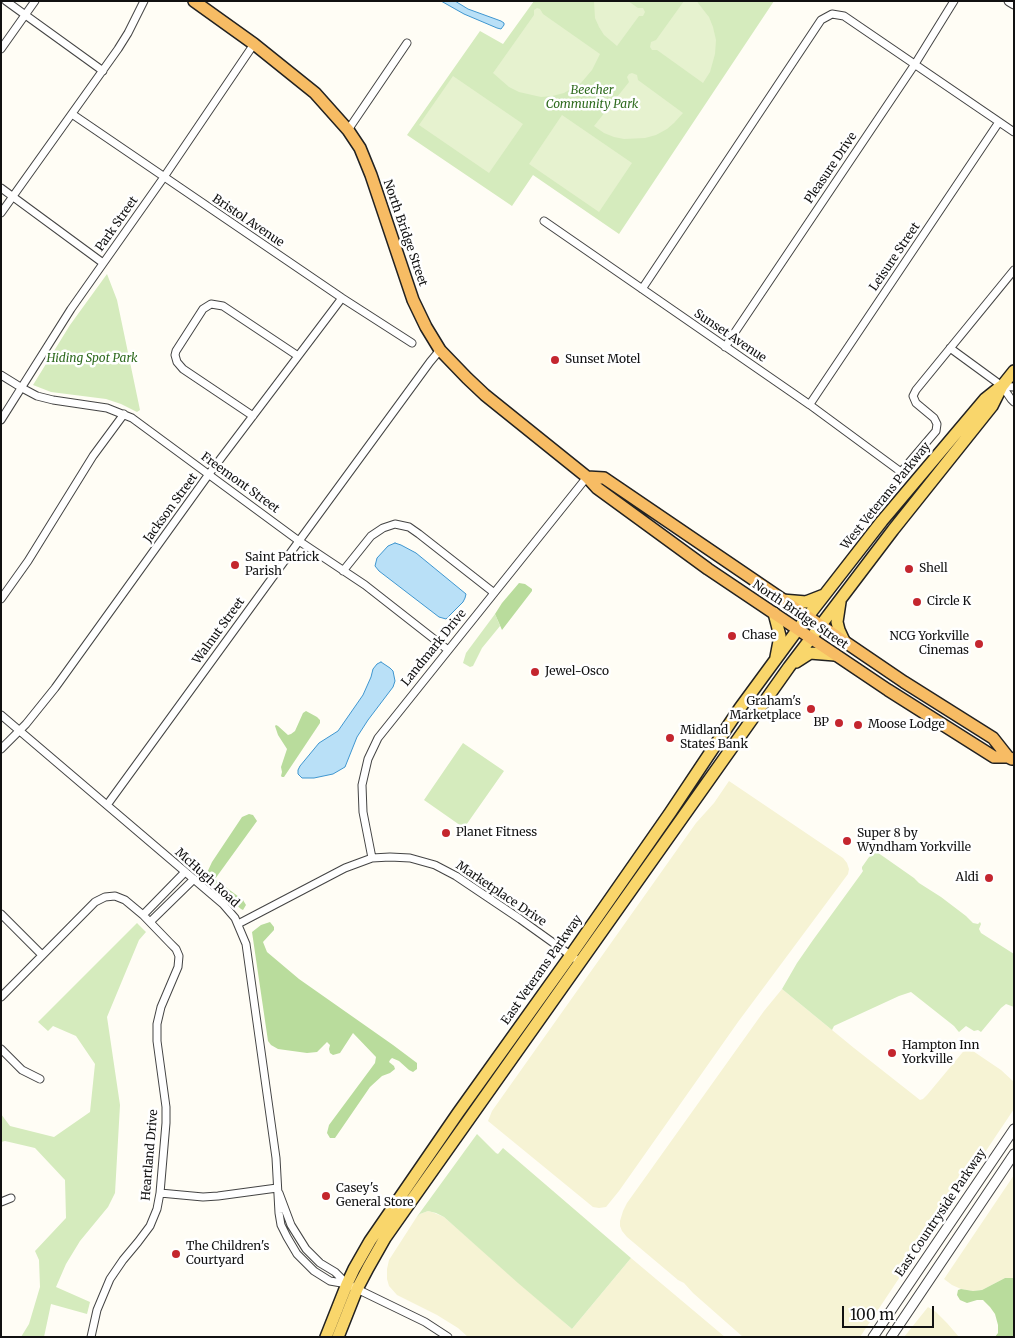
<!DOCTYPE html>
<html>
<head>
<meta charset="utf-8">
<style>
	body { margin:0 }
	#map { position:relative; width:1015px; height:1338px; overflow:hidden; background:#fffdf5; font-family:Merriweather,serif }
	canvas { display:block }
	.frame { position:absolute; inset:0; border:2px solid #111; pointer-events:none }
	.scale { position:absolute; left:842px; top:1306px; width:92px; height:22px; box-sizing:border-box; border:2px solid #111; border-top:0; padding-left:6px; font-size:15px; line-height:18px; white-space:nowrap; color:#111; -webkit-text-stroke:4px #fff; paint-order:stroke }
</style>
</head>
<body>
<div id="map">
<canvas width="1015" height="1338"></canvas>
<div class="frame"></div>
<div class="scale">100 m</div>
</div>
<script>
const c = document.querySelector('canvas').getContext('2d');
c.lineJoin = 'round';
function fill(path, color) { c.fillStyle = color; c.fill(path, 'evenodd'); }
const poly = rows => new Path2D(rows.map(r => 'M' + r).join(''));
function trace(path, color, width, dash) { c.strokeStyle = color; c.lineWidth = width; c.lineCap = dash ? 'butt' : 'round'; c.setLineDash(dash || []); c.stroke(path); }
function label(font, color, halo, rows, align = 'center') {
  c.font = font + ' Merriweather,serif'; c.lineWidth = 5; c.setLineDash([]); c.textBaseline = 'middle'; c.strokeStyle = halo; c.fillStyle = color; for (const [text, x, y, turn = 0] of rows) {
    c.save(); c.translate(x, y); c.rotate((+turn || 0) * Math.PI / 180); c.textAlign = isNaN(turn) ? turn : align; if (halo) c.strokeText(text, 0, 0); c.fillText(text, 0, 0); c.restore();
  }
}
const farmland = poly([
	[729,781,843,858,847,863,849,869,848,874,738,1022,619,1191,606,1207,599,1208,593,1207,488,1121,492,1111,696,823,714,803],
	[782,989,854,1048,920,1100,923,1099,927,1095,967,1047,1001,1070,1014,1082,1014,1109,961,1188,941,1215,860,1337,743,1337,693,1293,684,1283,678,1280,627,1237,622,1231,620,1226,620,1221,623,1211,627,1203,764,1011],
	[1014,1175,1014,1278,1005,1278,982,1290,973,1291,961,1289,952,1285,944,1279],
	[428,1211,432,1212,444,1217,572,1329,631,1258,725,1337,468,1337,458,1328,437,1315,397,1295,389,1286,387,1279,387,1269,389,1260,416,1218,420,1214],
	[928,1307,936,1312,947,1323,959,1337,904,1337]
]);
const green = poly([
	[534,1,774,1,619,234,533,175,512,206,407,135,480,31,503,44],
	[107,274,117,300,140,410,137,412,121,404,106,399,51,392,33,385,70,325],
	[495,614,500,626,482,648,473,666,470,667,463,663,466,653],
	[463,743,504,771,464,828,424,800],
	[874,850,914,878,919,883,941,897,966,916,973,923,978,924,980,922,981,924,979,929,981,933,1014,954,1014,1007,1006,1004,1001,1008,981,1032,978,1030,974,1031,966,1026,959,1032,958,1031,954,1026,911,992,899,996,836,1025,834,1026,832,1030,782,989,797,963,813,940,861,874,863,871,862,869,862,867],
	[137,923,146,932,139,940,107,1017,120,1105,115,1193,108,1207,80,1241,66,1264,56,1287,90,1302,87,1314,51,1304,44,1337,21,1337,29,1324,40,1287,39,1260,35,1251,66,1218,65,1180,35,1148,5,1141,1,1142,1,1114,10,1126,54,1137,90,1112,95,1064,76,1036,53,1026,48,1031,38,1022],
	[477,1134,496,1153,498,1154,503,1148,631,1258,572,1329,518,1283,444,1217,436,1213,428,1211,420,1214,416,1218]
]);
const forest = poly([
	[519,583,525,584,532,589,532,591,502,630,495,614,502,603],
	[306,711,317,717,320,720,320,723,284,777,282,777,281,776,282,772,281,767,287,749,278,735,275,726,276,725,278,726,288,735,291,734,295,731,303,713],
	[249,814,253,815,257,821,215,879,243,900,246,905,243,910,241,909,207,880,205,877,212,862,242,817],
	[270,922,274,927,274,930,263,942,267,952,299,979,393,1045,417,1063,417,1069,413,1072,409,1070,399,1061,392,1058,390,1060,389,1062,394,1066,395,1069,390,1073,382,1076,370,1087,335,1138,330,1138,327,1133,329,1125,375,1063,376,1057,353,1033,340,1053,333,1055,330,1053,329,1049,330,1045,327,1042,317,1052,307,1053,278,1049,271,1045,268,1041,252,932,261,925],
	[1005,1278,1014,1278,1014,1337,995,1337,998,1333,998,1325,995,1314,990,1307,983,1300,977,1300,967,1303,960,1300,957,1295,958,1290,961,1289,973,1291,982,1290]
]);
const pitch = poly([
	[594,1,628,1,638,8,643,8,645,12,643,16,639,16,617,46,604,35,599,27,595,18],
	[684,1,697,1,698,3,709,17,713,27,716,40,715,54,710,72,703,83,657,50,652,50,650,47,651,42,656,40],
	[537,8,540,9,543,14,600,54,592,70,581,83,564,93,552,96,541,97,519,92,509,87,493,73,534,15,534,10],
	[632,73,637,75,638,80,683,113,674,123,667,129,656,135,645,138,624,139,614,137,604,133,594,126,629,82,627,77,629,74],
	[453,76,523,124,489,173,419,125],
	[562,115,632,163,599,212,529,164]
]);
const water = poly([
	[441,1,455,1,468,9,501,21,504,23,504,25,501,29,497,28,464,14,441,1],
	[395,543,401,545,416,553,466,594,465,598,463,602,446,619,439,617,379,571,375,566,377,558,388,546,395,543],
	[381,662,390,668,393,671,395,681,393,687,368,720,357,737,345,767,333,774,314,778,302,778,298,774,298,770,300,766,319,743,338,731,363,695,371,677,373,669,377,664,381,662]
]);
const minor = poly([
	[6,1,103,71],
	[1,49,35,1],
	[72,114,342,298,412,343],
	[348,130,407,43],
	[1,188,103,263],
	[1,213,118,49,128,33,144,1],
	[544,221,810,405,901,472,936,431,937,424,934,418,916,403,913,396,916,390,1014,270],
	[642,289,821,20,832,14,844,16,1014,132],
	[725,347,915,64,954,1],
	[950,348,1002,386,1011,399,1014,402],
	[1,375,22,388,37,396,53,400,107,408,132,418,299,541,365,585,448,650],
	[1002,386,1014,387],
	[810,404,999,122],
	[253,416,183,369,177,362,175,355,176,351,203,309,211,304,223,306,298,356],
	[1,420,71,309,164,177,254,44],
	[343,571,371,536,383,528,395,524,409,527,419,534,493,592],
	[1,599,28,561,93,456,124,414],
	[1,715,223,904,235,918,246,944,276,1158,279,1213,281,1225,287,1237,297,1254,314,1271,330,1281,347,1284,357,1289,425,1322,448,1337],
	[1,749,26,724,55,688,209,474,342,298],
	[107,805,299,541,430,362,440,350],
	[372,858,363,812,362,785,368,759,378,738,587,477],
	[1,914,42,955],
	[143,915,185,872],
	[150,922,194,879],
	[238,924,345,868,372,858,390,857,410,858,435,865,456,876,520,919,580,962],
	[1,997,95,902,105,897,115,896,125,900,143,915,170,943,176,949,179,956,178,967,161,1007,157,1024,157,1041,166,1107,166,1123,160,1193,157,1209,150,1226,138,1242,123,1260,110,1279,97,1310,91,1337],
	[1,1049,22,1070,40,1079],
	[160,1193,203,1197,218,1196,277,1188],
	[279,1193,291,1225,306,1249,320,1263,335,1272,347,1284],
	[1,1202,11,1198]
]);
const tertiary = poly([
	[1009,1,1014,4],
	[873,1337,1014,1129],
	[891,1337,1014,1154]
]);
const primary = poly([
	[782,600,806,602,824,595],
	[840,602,837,622,839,630,845,643],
	[774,613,780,636,776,657],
	[796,662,810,653,835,655],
	[326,1337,347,1284,354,1269,370,1241,458,1113,571,955,670,813,740,708,798,629,882,521,985,399,1000,387],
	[338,1337,357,1289,368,1268,385,1238,404,1211,789,667,893,530,992,406,1002,386,1014,371]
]);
const trunk = poly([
	[194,1,254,44,315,93,348,130,360,148,371,175,413,300,426,327,440,350,467,378,485,395,587,477,597,488,708,569,888,690,994,757,1008,757],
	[587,477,604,478,904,682,993,738,1008,757,1012,759]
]);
const markers = [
	[555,360,5,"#c4262e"],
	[235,565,5,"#c4262e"],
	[909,569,5,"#c4262e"],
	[917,602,5,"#c4262e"],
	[732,636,5,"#c4262e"],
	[979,644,5,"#c4262e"],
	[535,672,5,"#c4262e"],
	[811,709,5,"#c4262e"],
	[839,723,5,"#c4262e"],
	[858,725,5,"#c4262e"],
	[670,738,5,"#c4262e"],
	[446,833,5,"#c4262e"],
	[847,841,5,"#c4262e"],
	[989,878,5,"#c4262e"],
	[892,1053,5,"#c4262e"],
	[326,1196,5,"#c4262e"],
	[176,1254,5,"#c4262e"]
];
const parkNames = [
	["Beecher",592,91],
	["Community Park",592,105],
	["Hiding Spot Park",92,359]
];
const streetNames = [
	["Pleasure Drive",831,168,-56],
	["Bristol Avenue",248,221,34],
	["Park Street",117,224,-55],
	["North Bridge Street",405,233,71],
	["Leisure Street",895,257,-56],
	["Sunset Avenue",730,336,34],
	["Freemont Street",240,483,36],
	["West Veterans Parkway",886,496,-51],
	["Jackson Street",171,508,-54],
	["North Bridge Street",800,615,34],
	["Walnut Street",219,631,-54],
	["Landmark Drive",434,648,-51],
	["McHugh Road",207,878,42],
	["Marketplace Drive",501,894,34],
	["East Veterans Parkway",542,970,-55],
	["Heartland Drive",150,1155,-85],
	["East Countryside Parkway",941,1213,-56]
];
const poiNames = [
	["Sunset Motel",565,360],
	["Saint Patrick",245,558],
	["Parish",245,572],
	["Shell",919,569],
	["Circle K",927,602],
	["Chase",742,636],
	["NCG Yorkville",969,637,"right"],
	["Cinemas",969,651,"right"],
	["Jewel-Osco",545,672],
	["Graham's",801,702,"right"],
	["Marketplace",801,716,"right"],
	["BP",829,723,"right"],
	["Moose Lodge",868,725],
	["Midland",680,731],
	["States Bank",680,745],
	["Planet Fitness",456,833],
	["Super 8 by",857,834],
	["Wyndham Yorkville",857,848],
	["Aldi",979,878,"right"],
	["Hampton Inn",902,1046],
	["Yorkville",902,1060],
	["Casey's",336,1189],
	["General Store",336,1203],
	["The Children's",186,1247],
	["Courtyard",186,1261]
];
fill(farmland, '#f6f3d4');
fill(green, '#d5ebbd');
fill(forest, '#b9dc9c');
fill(pitch, '#e6f2cf');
fill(water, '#b9e0f7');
trace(water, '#3f96cf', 1);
trace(minor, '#444', 9);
trace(tertiary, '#444', 11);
trace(primary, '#222', 14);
trace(trunk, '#222', 14);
trace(minor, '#fff', 7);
trace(tertiary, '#fff', 9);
trace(primary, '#f9d66b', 11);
trace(trunk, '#f7bc64', 11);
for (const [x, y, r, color] of markers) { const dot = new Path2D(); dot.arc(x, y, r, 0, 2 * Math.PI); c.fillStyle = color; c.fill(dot); trace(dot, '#fff', 2); }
label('italic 12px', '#2f6b1f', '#fff', parkNames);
label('12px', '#111', '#fff', streetNames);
label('12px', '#111', '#fff', poiNames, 'left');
</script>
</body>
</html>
